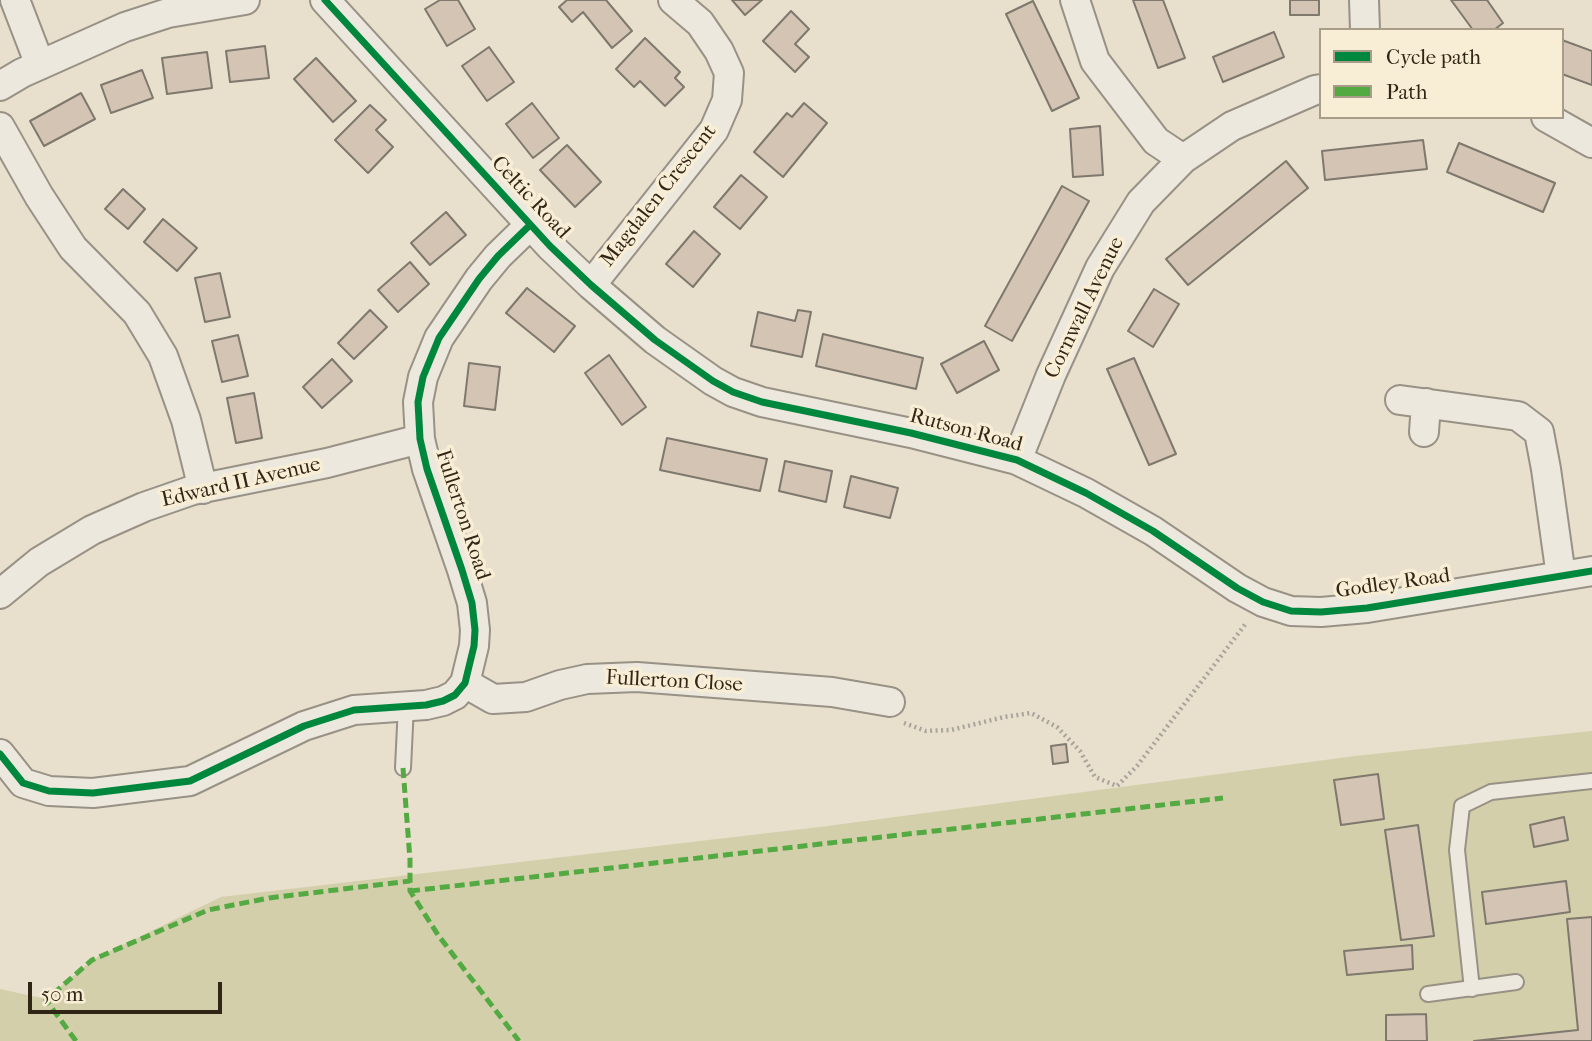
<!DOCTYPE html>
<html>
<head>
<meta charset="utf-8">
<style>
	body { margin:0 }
	#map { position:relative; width:1592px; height:1041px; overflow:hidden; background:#e8dfcc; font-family:"IM FELL French Canon",serif }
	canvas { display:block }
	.legend { position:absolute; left:1319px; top:28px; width:245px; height:91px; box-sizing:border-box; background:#f8edd5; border:2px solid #a89d89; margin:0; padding:9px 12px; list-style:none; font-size:21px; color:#312516 }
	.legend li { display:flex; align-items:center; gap:14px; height:35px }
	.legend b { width:35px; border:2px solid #a89d89 }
	.scale { position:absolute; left:28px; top:982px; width:194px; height:32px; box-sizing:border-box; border:4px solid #312516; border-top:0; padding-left:9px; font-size:21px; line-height:24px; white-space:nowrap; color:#312516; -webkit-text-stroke:5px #f8edd5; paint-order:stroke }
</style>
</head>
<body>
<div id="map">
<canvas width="1592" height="1041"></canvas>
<ul class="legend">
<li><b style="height:9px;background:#00873e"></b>Cycle path</li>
<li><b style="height:9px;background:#54aa42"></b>Path</li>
</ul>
<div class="scale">50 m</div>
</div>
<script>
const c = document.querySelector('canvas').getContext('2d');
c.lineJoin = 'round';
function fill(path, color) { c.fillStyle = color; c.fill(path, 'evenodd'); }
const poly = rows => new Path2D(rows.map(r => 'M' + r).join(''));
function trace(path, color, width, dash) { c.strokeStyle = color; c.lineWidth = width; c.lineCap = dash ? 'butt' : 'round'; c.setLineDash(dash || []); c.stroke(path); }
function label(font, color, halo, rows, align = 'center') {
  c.font = font + ' "IM FELL French Canon",serif'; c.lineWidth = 7; c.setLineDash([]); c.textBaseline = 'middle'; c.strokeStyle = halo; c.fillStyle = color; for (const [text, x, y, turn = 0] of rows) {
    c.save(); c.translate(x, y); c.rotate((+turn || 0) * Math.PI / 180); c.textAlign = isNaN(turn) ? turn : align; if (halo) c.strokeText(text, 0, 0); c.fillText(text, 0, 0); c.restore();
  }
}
const green = poly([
	[1592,731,1592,1041,0,1041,0,989,46,999,92,960,221,897,820,827,1355,756]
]);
const building = poly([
	[440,0,458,0,475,29,447,46,425,9,440,0],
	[567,0,606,0,632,31,612,48,583,12,572,22,559,7,567,0],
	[732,0,762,0,745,15,732,0],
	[1133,0,1163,0,1185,58,1158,68,1133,0],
	[1290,0,1319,0,1319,15,1290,15,1290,0],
	[1451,0,1487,0,1503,23,1494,30,1473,30,1451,0],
	[1033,1,1079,98,1052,111,1006,14,1033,1],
	[791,11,809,29,795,44,809,57,795,72,763,41,791,11],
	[1274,32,1284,57,1223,82,1213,57,1274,32],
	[645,38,680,72,675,78,684,87,665,106,640,81,634,87,616,69,645,38],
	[1562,40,1592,51,1592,85,1562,74,1562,40],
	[265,46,269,78,230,82,226,51,265,46],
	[489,47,514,82,487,101,462,66,489,47],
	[207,52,212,88,167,94,162,58,207,52],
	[316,58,356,101,333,122,294,79,316,58],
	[142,70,153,98,111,113,101,85,142,70],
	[81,93,95,119,44,146,30,121,81,93],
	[532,103,559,138,533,158,506,124,532,103],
	[804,103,827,123,783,177,754,152,787,113,792,117,804,103],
	[370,105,386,120,376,130,393,147,368,173,335,140,370,105],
	[1100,126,1103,175,1073,177,1070,129,1100,126],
	[1423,140,1427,169,1325,180,1322,151,1423,140],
	[1459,143,1555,183,1543,212,1447,172,1459,143],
	[567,145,601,182,575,207,540,170,567,145],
	[1286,161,1308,188,1188,285,1166,259,1286,161],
	[741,175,767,197,740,229,714,207,741,175],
	[1062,186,1089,201,1012,341,985,326,1062,186],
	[123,189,145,209,128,229,105,209,123,189],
	[446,212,466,235,430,265,411,243,446,212],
	[163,219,197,248,177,271,144,242,163,219],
	[694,231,720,254,693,287,666,264,694,231],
	[410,262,429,284,398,312,378,290,410,262],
	[220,273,230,317,205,322,195,278,220,273],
	[527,288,575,326,554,352,506,313,527,288],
	[1154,289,1179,304,1153,347,1128,331,1154,289],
	[370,310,387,327,354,359,338,343,370,310],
	[798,310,811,312,802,357,751,346,758,312,795,321,798,310],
	[823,334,923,358,916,389,816,366,823,334],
	[238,335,248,376,222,382,212,341,238,335],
	[984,341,999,370,957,393,941,364,984,341],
	[609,355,646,407,622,425,585,373,609,355],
	[1134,358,1176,454,1149,465,1107,369,1134,358],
	[332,359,352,381,322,408,303,387,332,359],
	[469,363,500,367,495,410,464,406,469,363],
	[254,393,262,438,236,443,227,398,254,393],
	[667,438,767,459,760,491,660,470,667,438],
	[785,461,832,471,826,502,779,491,785,461],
	[851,476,898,488,890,518,844,507,851,476],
	[1066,744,1068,762,1053,764,1051,746,1066,744],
	[1378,774,1384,819,1341,825,1334,780,1378,774],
	[1564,817,1568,840,1534,847,1530,825,1564,817],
	[1418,825,1434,936,1401,940,1385,830,1418,825],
	[1566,881,1570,912,1486,924,1482,892,1566,881],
	[1592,917,1592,1041,1474,1041,1578,1030,1567,919,1592,917],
	[1412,945,1413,969,1347,975,1344,951,1412,945],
	[1426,1014,1427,1041,1386,1041,1386,1015,1426,1014]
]);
const path = poly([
	[904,723,926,731,951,730,1004,717,1031,713,1057,727,1080,751,1095,777,1117,786,1137,766,1247,622]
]);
const service = poly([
	[403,768,406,705],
	[1472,989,1457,850,1462,806,1491,792,1592,781],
	[1428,994,1516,982]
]);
const minor = poly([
	[15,0,40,65],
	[325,0,550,246,591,285,655,340,713,381,733,392,762,402,911,433,1017,460,1086,493,1153,531,1237,588,1263,602,1291,611,1321,612,1367,608,1592,571],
	[1075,0,1095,61,1156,141,1183,159],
	[1364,0,1365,30],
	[0,86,22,73,125,27,168,13,245,0],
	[1546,117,1592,143],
	[0,127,39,196,73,248,137,313,163,356,186,420,203,489],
	[591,285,714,130,727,100,729,73,719,51,700,23,673,0],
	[1400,400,1518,416,1539,432,1546,469,1561,576],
	[1424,432,1426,403],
	[1017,460,1051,375,1100,268,1141,202,1183,159,1232,126,1315,90,1321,89],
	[0,594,39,562,92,530,144,507,193,490,327,463,420,439],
	[465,683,493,699,526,697,560,685,587,679,637,677,832,692,890,702],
	[0,754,23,783,49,791,93,793,190,781,304,726,354,710,426,705,443,701,455,695,465,683,474,646,475,630,472,603,462,570,427,469,420,439,418,402,423,377,439,338,479,279,498,256,530,225]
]);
const quiet = poly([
	[403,768,410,860,410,891,438,935,519,1041],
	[410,891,1223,798],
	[76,1041,46,1000,92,960,208,910,269,898,410,881]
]);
const cycleway = poly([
	[325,0,550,246,591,285,655,340,713,381,733,392,762,402,911,433,1017,460,1086,493,1153,531,1237,588,1263,602,1291,611,1321,612,1367,608,1592,571],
	[0,754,23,783,49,791,93,793,190,781,304,726,354,710,426,705,443,701,455,695,465,683,474,646,475,630,472,603,462,570,427,469,420,439,418,402,423,377,439,338,479,279,498,256,530,225]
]);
const streetNames = [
	["Magdalen Crescent",659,196,-52],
	["Celtic Road",530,198,47],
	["Cornwall Avenue",1085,308,-64],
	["Rutson Road",966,431,15],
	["Edward II Avenue",241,483,-13],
	["Fullerton Road",462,515,72],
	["Godley Road",1393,584,-8],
	["Fullerton Close",674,682,3]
];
fill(green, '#d3cfaa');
fill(building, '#d4c4b4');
trace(building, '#7e786d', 2);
trace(service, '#989185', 18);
trace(minor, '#989185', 32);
trace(path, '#a9a49c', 4.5, [2, 3.5]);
trace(service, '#ece8dd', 14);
trace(minor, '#ece8dd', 28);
trace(quiet, '#54aa42', 5, [10, 5]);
trace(cycleway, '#00873e', 7);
label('21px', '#312516', '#f8edd5', streetNames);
</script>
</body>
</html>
